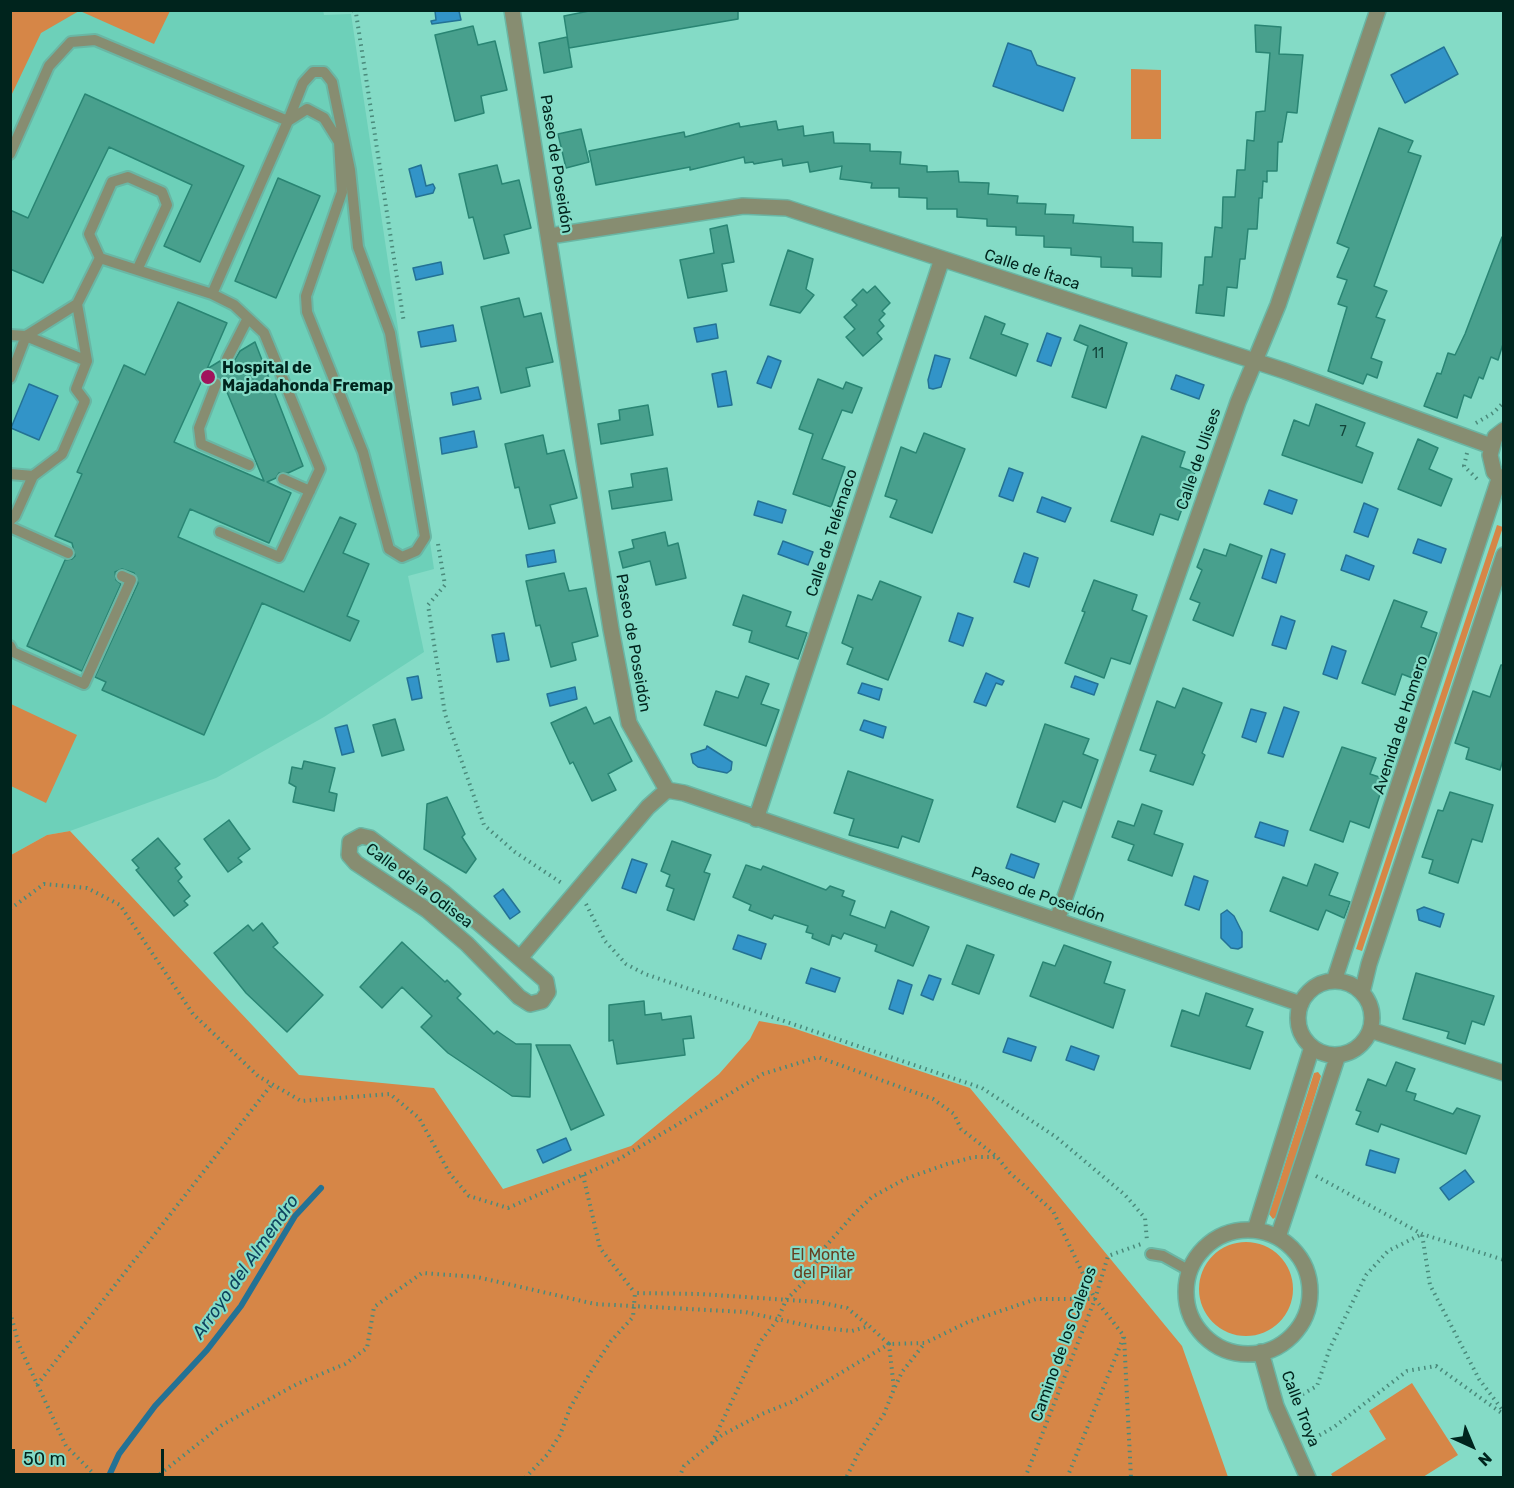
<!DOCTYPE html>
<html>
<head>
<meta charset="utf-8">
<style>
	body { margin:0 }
	#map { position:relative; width:1514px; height:1488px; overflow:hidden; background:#84dbc6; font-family:Rubik,sans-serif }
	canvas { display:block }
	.frame { position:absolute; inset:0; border:12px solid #00241d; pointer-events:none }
	.north { position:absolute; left:1442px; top:1416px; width:60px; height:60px; -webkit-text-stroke:4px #84dbc6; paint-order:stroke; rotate:136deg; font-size:16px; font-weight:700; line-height:24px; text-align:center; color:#00241d }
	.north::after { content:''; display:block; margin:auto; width:21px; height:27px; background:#00241d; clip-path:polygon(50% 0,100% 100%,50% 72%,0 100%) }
	.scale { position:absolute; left:12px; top:1449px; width:152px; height:27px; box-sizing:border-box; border:3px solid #00241d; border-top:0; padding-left:8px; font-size:18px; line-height:21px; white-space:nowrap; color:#00241d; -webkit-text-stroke:4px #84dbc6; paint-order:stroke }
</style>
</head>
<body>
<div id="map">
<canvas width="1514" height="1488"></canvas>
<div class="frame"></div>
<div class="north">N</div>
<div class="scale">50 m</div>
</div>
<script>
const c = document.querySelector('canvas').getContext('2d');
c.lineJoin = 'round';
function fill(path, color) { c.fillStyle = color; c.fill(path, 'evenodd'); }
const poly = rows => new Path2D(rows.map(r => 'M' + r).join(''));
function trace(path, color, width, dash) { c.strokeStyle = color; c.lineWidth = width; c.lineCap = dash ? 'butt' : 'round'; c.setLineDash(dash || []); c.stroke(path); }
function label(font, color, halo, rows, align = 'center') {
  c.font = font + ' Rubik,sans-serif'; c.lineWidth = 4.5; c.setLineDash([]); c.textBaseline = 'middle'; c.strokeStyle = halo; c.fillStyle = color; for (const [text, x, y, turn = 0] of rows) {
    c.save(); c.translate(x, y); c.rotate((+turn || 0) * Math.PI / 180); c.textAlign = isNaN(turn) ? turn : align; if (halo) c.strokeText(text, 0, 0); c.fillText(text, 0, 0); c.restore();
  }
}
const built = poly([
	[323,10,324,15,351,14,434,569,408,576,424,652,324,717,216,778,70,831,47,835,11,855,11,11]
]);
const green = poly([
	[11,10,79,11,41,33,11,96],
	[80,11,170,11,154,44],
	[1131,69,1161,70,1161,139,1131,139],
	[1497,525,1503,527,1362,951,1356,949],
	[11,704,77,735,46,803,11,786],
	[70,831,299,1075,434,1088,503,1189,631,1146,719,1074,750,1039,759,1021,787,1026,970,1088,1182,1346,1228,1477,11,1477,11,855,47,835],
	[1318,1072,1321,1076,1278,1215,1273,1219,1269,1214,1314,1073],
	'1199 1289a47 47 0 1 1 94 0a47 47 0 1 1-94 0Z',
	[1412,1383,1458,1455,1423,1477,1333,1477,1331,1474,1386,1439,1369,1411]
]);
const water = poly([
	[435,11,459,11,461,20,432,24,431,21,436,20,435,11],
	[1008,43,1031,51,1037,65,1075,78,1063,111,993,86,1008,43],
	[1444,47,1458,74,1405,103,1391,75,1444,47],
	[421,165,426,186,433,184,435,188,433,193,416,197,409,169,421,165],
	[441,262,443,274,416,280,413,268,441,262],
	[716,324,718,338,697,342,694,328,716,324],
	[453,325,456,341,421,347,418,332,453,325],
	[1047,333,1061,338,1051,366,1037,361,1047,333],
	[935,355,950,359,941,387,933,389,929,388,928,380,935,355],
	[768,356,781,361,771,388,757,383,768,356],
	[726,371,732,405,718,407,712,374,726,371],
	[1176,375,1204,385,1199,399,1171,389,1176,375],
	[29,384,58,396,39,440,11,428,29,384],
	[478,387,481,399,453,405,451,393,478,387],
	[474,431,477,447,442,454,440,438,474,431],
	[1009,468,1023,473,1013,501,999,496,1009,468],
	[1269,490,1297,500,1292,514,1264,504,1269,490],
	[1042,497,1071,508,1065,522,1037,512,1042,497],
	[758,501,786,510,782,523,754,515,758,501],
	[1364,503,1378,509,1368,537,1354,532,1364,503],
	[1418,539,1446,549,1441,563,1413,553,1418,539],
	[783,541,813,552,808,565,778,554,783,541],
	[1271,549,1285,554,1276,583,1262,578,1271,549],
	[554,550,556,562,528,567,526,555,554,550],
	[1024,553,1038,558,1029,587,1014,582,1024,553],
	[1346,555,1374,566,1369,580,1341,570,1346,555],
	[958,613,973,618,963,646,949,641,958,613],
	[1281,616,1295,621,1286,649,1272,645,1281,616],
	[504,633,509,660,497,662,492,635,504,633],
	[1332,646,1346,651,1337,679,1323,674,1332,646],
	[986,673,1004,681,1002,685,996,683,986,706,974,702,986,673],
	[418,676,422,698,412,700,407,678,418,676],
	[1075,676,1098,684,1094,695,1071,687,1075,676],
	[862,683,882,689,879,700,858,693,862,683],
	[575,687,577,699,550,706,547,694,575,687],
	[1284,707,1299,712,1283,757,1268,753,1284,707],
	[1251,709,1266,713,1256,742,1242,737,1251,709],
	[864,720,886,727,883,738,860,730,864,720],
	[347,725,354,752,342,755,335,728,347,725],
	[707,746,732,762,731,770,727,773,698,767,693,763,691,754,706,749,707,746],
	[1260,822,1288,831,1284,846,1255,837,1260,822],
	[1011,854,1039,864,1034,878,1006,868,1011,854],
	[632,859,647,864,636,893,622,888,632,859],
	[1194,876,1208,881,1199,910,1185,905,1194,876],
	[503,889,520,912,510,919,494,896,503,889],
	[1424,907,1444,914,1440,927,1419,920,1417,910,1424,907],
	[1227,910,1234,916,1242,932,1242,947,1238,949,1231,948,1221,938,1221,914,1227,910],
	[738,935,766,944,761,959,733,949,738,935],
	[811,968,840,978,835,992,806,983,811,968],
	[929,975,941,979,933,1000,921,995,929,975],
	[898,980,912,985,903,1014,889,1009,898,980],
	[1008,1038,1036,1047,1031,1061,1003,1052,1008,1038],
	[1071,1046,1099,1056,1094,1070,1066,1060,1071,1046],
	[566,1138,571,1150,543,1163,537,1150,566,1138],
	[1370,1150,1399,1159,1395,1173,1366,1165,1370,1150],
	[1465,1170,1474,1182,1449,1200,1440,1188,1465,1170]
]);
const stream = poly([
	[108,1478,119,1454,155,1406,207,1350,241,1306,295,1216,321,1188]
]);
const building = poly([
	[594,10,738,10,738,19,569,48,564,16,594,10],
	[1255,25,1281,27,1279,54,1303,55,1297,113,1287,112,1282,142,1278,142,1277,171,1267,171,1267,182,1263,181,1262,198,1259,198,1257,229,1248,229,1245,259,1240,259,1237,288,1227,287,1224,316,1196,313,1199,285,1203,285,1205,257,1212,257,1215,227,1222,228,1223,197,1235,197,1237,170,1245,170,1247,140,1254,141,1256,112,1265,111,1270,53,1256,52,1255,25],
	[473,26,478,45,495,41,507,90,481,96,484,113,455,121,435,35,473,26],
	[567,37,572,67,544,73,539,43,567,37],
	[85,94,244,166,200,262,164,246,192,185,109,147,43,283,10,269,10,210,28,218,85,94],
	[776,121,778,130,803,126,804,136,833,132,834,143,870,144,870,151,901,152,900,164,927,166,927,172,958,171,959,182,989,183,988,194,1018,196,1017,203,1046,204,1045,214,1074,215,1073,223,1133,227,1133,242,1162,243,1161,277,1132,276,1132,268,1101,267,1101,257,1071,255,1071,248,1044,247,1044,236,1016,235,1016,227,987,226,987,219,957,217,957,209,927,209,927,198,899,197,899,188,871,188,872,183,840,179,842,166,810,172,808,162,783,166,782,159,754,164,753,162,745,163,744,157,690,170,690,167,596,185,589,151,684,132,685,137,739,123,740,127,776,121],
	[1379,128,1413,141,1408,152,1421,156,1374,286,1387,291,1376,317,1385,320,1371,358,1382,362,1377,378,1367,374,1363,384,1328,371,1347,307,1338,304,1347,280,1337,277,1349,248,1337,243,1379,128],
	[581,129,589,162,566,168,558,134,581,129],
	[497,165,502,184,519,180,531,228,504,235,509,253,484,259,473,217,469,218,459,174,497,165],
	[278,178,320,196,276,298,235,281,278,178],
	[727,225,734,262,722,264,727,291,688,298,680,260,714,253,710,229,727,225],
	[1502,237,1503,344,1498,360,1491,357,1483,379,1479,377,1471,398,1464,395,1457,418,1424,406,1437,373,1441,374,1448,353,1455,355,1465,334,1502,237],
	[788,250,813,259,806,289,814,295,800,313,770,305,788,250],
	[875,286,890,303,882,311,885,314,879,320,884,326,877,333,882,339,863,356,846,337,855,329,844,317,857,305,852,300,863,289,867,293,875,286],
	[519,298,524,317,541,313,553,362,526,368,530,386,501,393,481,307,519,298],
	[178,302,227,323,207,369,220,361,224,366,231,366,240,351,255,342,303,466,288,473,279,473,276,478,267,482,291,493,269,543,190,509,178,537,304,592,340,517,356,524,343,553,369,564,347,616,359,621,350,641,262,603,204,735,102,690,106,682,95,677,138,583,134,573,122,569,115,572,116,580,121,584,82,671,27,646,65,560,72,559,75,556,72,543,55,536,82,474,77,472,124,365,145,375,178,302],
	[215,377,222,380,264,481,174,442,203,378,209,381,215,377],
	[985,316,1005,324,1001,334,1028,344,1016,376,970,358,985,316],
	[1080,325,1127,343,1106,408,1072,397,1088,346,1074,340,1080,325],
	[818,379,843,389,846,382,862,388,852,413,842,410,822,459,845,467,831,507,793,494,813,434,799,429,818,379],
	[1316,404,1365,423,1356,446,1373,453,1362,483,1282,455,1294,420,1309,426,1316,404],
	[648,405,653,435,601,444,598,424,620,420,619,410,648,405],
	[924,433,965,449,932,533,890,517,897,500,885,496,901,447,916,453,924,433],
	[543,435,547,454,564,450,577,498,550,505,555,523,529,529,519,487,515,488,505,444,543,435],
	[1142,436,1185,452,1180,467,1195,472,1178,520,1160,514,1153,535,1111,521,1142,436],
	[1418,439,1438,448,1429,469,1452,479,1441,506,1398,489,1418,439],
	[667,468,672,500,612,509,609,491,633,487,631,474,667,468],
	[665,532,668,546,678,543,686,578,656,585,650,561,623,568,619,552,634,548,632,540,665,532],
	[1230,544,1262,556,1233,636,1193,620,1200,603,1190,599,1202,570,1197,567,1204,549,1226,556,1230,544],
	[564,573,569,591,586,588,598,636,572,643,576,660,551,667,540,625,536,626,526,581,564,573],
	[1094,580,1137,595,1132,610,1147,616,1130,664,1111,658,1104,678,1065,663,1085,612,1082,611,1094,580],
	[880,581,921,597,888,680,847,664,853,648,842,643,858,595,872,600,880,581],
	[743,595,791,612,786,626,807,633,798,659,749,642,752,631,733,625,743,595],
	[1394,600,1427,612,1421,627,1437,633,1420,681,1402,674,1395,695,1362,683,1394,600],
	[1501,665,1503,665,1503,760,1500,770,1466,759,1469,748,1455,743,1473,691,1490,697,1501,665],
	[746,676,769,684,761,704,779,710,766,746,704,725,716,691,738,698,746,676],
	[1183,688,1222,703,1202,753,1205,755,1193,785,1150,771,1156,755,1140,750,1157,701,1175,708,1183,688],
	[586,707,594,724,610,717,632,761,608,774,616,790,592,801,573,762,570,764,551,723,586,707],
	[395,719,404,750,382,756,373,725,395,719],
	[1045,724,1089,739,1083,754,1098,760,1081,808,1063,801,1055,822,1017,807,1045,724],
	[1342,747,1376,758,1370,774,1385,779,1369,828,1350,821,1343,842,1310,830,1342,747],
	[304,761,335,768,329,792,337,794,334,811,293,802,296,787,289,783,292,767,302,769,304,761],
	[848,771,933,800,919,842,902,836,898,848,849,835,854,819,834,813,848,771],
	[1450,792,1493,805,1482,842,1472,839,1458,883,1429,873,1433,860,1422,857,1438,810,1443,811,1450,792],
	[447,797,465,834,462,837,476,859,466,873,424,849,427,804,447,797],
	[1142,804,1162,811,1154,834,1183,844,1172,876,1128,860,1134,845,1112,837,1118,821,1134,826,1142,804],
	[229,820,250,849,238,858,242,862,228,872,204,839,229,820],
	[158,838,180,864,175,868,182,877,178,881,190,896,184,901,188,905,174,916,136,870,139,868,132,860,158,838],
	[672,841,711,855,704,872,710,874,694,920,667,910,674,889,666,886,670,875,661,871,672,841],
	[1315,864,1338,873,1329,895,1350,902,1344,918,1326,910,1318,930,1270,911,1283,877,1307,886,1315,864],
	[746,865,761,870,763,866,826,890,830,886,844,891,842,896,855,901,850,915,885,928,891,911,929,927,913,966,875,951,877,945,844,933,841,939,832,935,829,945,812,938,813,934,806,932,808,926,774,915,772,919,749,910,751,905,733,897,746,865],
	[262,923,278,943,273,947,323,995,287,1032,246,993,214,953,248,925,253,931,262,923],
	[402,942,445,982,447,980,461,994,457,998,494,1034,497,1031,516,1044,531,1044,530,1097,512,1096,448,1053,421,1027,432,1016,402,987,382,1008,360,987,402,942],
	[967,945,994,955,979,994,952,984,967,945],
	[1064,945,1111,962,1104,983,1125,990,1113,1028,1030,996,1043,962,1055,966,1064,945],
	[1416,973,1494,996,1484,1025,1472,1021,1465,1044,1447,1038,1449,1032,1403,1019,1416,973],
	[1206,993,1253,1009,1246,1026,1263,1032,1250,1069,1171,1046,1182,1010,1199,1016,1206,993],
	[644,1001,645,1015,661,1013,662,1020,691,1016,694,1038,683,1039,685,1055,617,1064,613,1040,609,1041,609,1005,644,1001],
	[536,1045,570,1045,604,1115,571,1130,536,1045],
	[1396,1062,1415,1069,1406,1091,1416,1094,1414,1100,1453,1114,1457,1108,1480,1116,1466,1154,1381,1124,1378,1132,1356,1124,1361,1112,1356,1110,1368,1079,1386,1086,1396,1062]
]);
const path = poly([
	[353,10,356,13,404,323],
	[1476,423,1493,413,1504,402],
	[1467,453,1464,466,1479,481],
	[438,544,445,585,428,605,445,714,484,825,515,852,563,884],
	[586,904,605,941,626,964,645,974,982,1088,1056,1137,1125,1195,1145,1218,1147,1241],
	[10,909,44,884,87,888,120,905,193,1014,258,1076,301,1101,390,1094,419,1118,450,1174,469,1196,508,1208,619,1159,763,1074,818,1057,933,1099,954,1114,961,1129,997,1157,1010,1173,1053,1211,1095,1299,1124,1336,1131,1478],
	[583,1175,600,1248,635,1293],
	[1316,1176,1422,1234,1504,1260],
	[10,1312,19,1345,66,1446,98,1478],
	[37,1385,272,1084],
	[895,1387,902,1372,924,1344],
	[1292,1400,1317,1386,1330,1348,1366,1275,1388,1251,1422,1234,1430,1285,1479,1379,1504,1412],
	[1309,1441,1334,1427,1407,1371,1436,1366,1503,1414],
	[712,1443,760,1342,778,1319,786,1300,805,1281,825,1247,856,1212,872,1197,905,1179,947,1164,974,1157,995,1157],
	[155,1478,222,1425,297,1384,345,1364,367,1348,374,1307,422,1273,477,1277,595,1304,745,1312,814,1327,852,1331,869,1326,889,1344,925,1343,968,1322,1036,1299,1095,1299],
	[525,1478,547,1455,560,1435,570,1408,590,1373,611,1341,633,1317,635,1293,701,1294,818,1302,847,1308,868,1325],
	[679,1478,684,1466,722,1435,762,1414,794,1401,889,1344,894,1389,884,1414,858,1454,846,1478],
	[1025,1478,1095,1299,1108,1256,1141,1244],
	[1067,1478,1124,1336]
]);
const service = poly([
	[10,154,49,66,71,42,95,40,288,121,303,83,313,72,324,72,332,82,350,170,358,247,390,333,425,537,416,551,402,557,389,549,363,452,307,312,306,296,342,192,339,142,324,118,307,109,288,121,212,294],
	[100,258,89,234,112,182,128,177,162,192,167,205,138,268],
	[77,304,100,258,212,294,234,305,264,333,320,469,279,557,220,532],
	[10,335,26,336,87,361,76,389,85,401,62,454,33,476,10,474],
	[227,359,248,318],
	[10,378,26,336,77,304,87,361],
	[216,384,199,428,201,444,249,465],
	[283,479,310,491],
	[10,520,15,516,33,476],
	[10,527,68,553],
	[10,646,13,652,84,684,131,580,122,576],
	[1151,1254,1163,1256,1190,1271]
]);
const minor = poly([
	[512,10,611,629,629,723,667,790,684,793,1301,1004],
	[550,236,743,206,787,208,1285,371,1491,446],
	[1504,430,1495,437,1490,455,1494,472,1504,483],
	[756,819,942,259],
	[361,836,370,838,444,893,546,981,548,992,542,1001,530,1004,519,997,467,944,427,910,356,863,349,855,350,842,361,836],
	[1057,920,1238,402,1278,305,1378,10],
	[520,958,648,807,667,790],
	[1334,981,1499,479],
	'1298 1018a37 37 0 1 1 74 0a37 37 0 1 1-74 0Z',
	[1362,993,1369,964,1504,555],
	[1370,1030,1504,1073],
	[1255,1230,1312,1047],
	'1186 1292a62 62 0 1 1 124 0a62 62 0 1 1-124 0Z',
	[1278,1237,1338,1055],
	[1261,1352,1276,1406,1308,1478]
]);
const markers = [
	[208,377,8,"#a1145c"]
];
const numberNames = [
	["11",1098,354],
	["7",1343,432]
];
const streetNames = [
	["Paseo de Poseidón",556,164,81],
	["Calle de Ítaca",1032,270,18],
	["Calle de Ulises",1199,459,-71],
	["Calle de Telémaco",832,533,-72],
	["Paseo de Poseidón",633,643,80],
	["Avenida de Homero",1401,725,-72],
	["Calle de la Odisea",419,886,37],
	["Paseo de Poseidón",1038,895,19],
	["Camino de los Caleros",1064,1344,-70],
	["Calle Troya",1300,1409,69]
];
const poiNames = [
	["Hospital de",222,368],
	["Majadahonda Fremap",222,386]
];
const parkNames = [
	["El Monte",823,1255],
	["del Pilar",823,1273]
];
const waterNames = [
	["Arroyo del Almendro",246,1267,-55]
];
fill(built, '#6dd0b9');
fill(green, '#d68647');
fill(water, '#3294c8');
trace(water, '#237295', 1.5);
trace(stream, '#237295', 6);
fill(building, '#48a08d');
trace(building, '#298573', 1.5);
trace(service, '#6ab6a4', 14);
trace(minor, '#6ab6a4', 18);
trace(path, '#4a8a7b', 4, [1.5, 4.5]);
trace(service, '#878d71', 10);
trace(minor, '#878d71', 15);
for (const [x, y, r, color] of markers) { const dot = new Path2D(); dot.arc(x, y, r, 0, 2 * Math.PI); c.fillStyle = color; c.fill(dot); trace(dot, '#84dbc6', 2); }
label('14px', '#124339', null, numberNames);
label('16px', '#00241d', '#84dbc6', streetNames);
label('bold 16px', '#00241d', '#84dbc6', poiNames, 'left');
label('16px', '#663f20', '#84dbc6', parkNames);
label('italic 18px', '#0d425e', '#84dbc6', waterNames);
</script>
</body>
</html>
